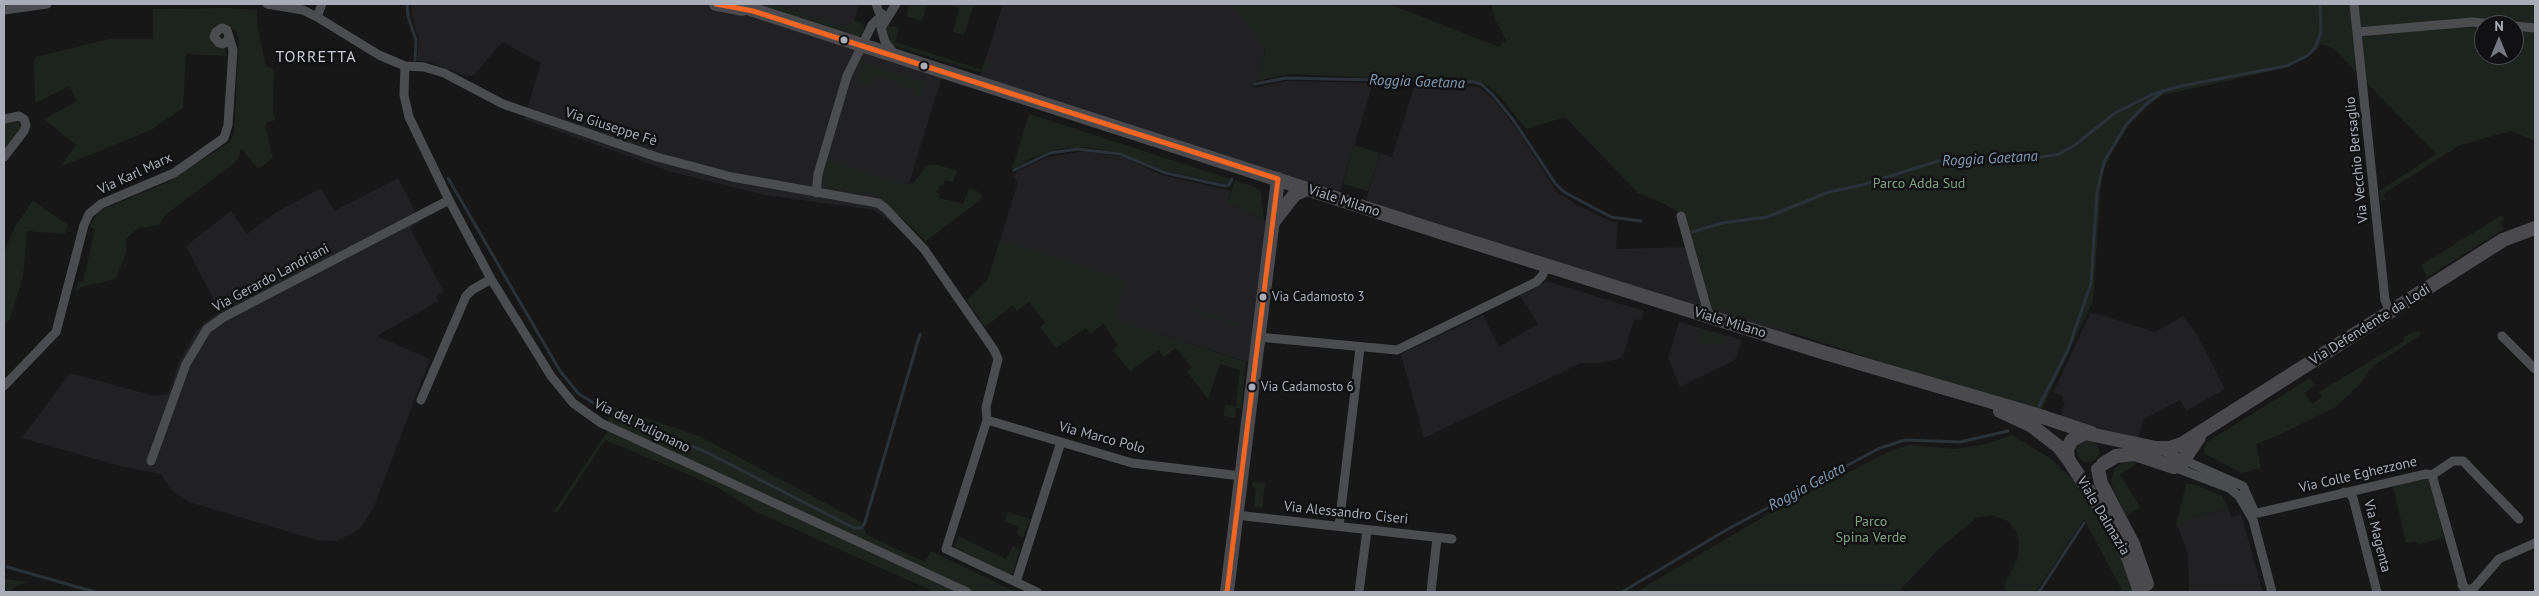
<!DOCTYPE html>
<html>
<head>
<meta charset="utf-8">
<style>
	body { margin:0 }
	#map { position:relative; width:2539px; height:596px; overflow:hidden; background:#171717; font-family:"PT Sans",sans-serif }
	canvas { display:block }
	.frame { position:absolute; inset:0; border:5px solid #a8adb8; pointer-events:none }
	.north { position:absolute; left:2474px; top:15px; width:50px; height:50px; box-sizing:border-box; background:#111113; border:1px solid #4d4f55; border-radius:50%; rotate:0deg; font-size:14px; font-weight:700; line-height:20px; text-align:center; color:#a8adb8 }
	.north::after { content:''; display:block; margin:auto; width:18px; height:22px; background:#757880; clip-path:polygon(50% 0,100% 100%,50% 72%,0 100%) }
</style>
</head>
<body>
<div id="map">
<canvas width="2539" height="596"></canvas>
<div class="frame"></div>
<div class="north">N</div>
</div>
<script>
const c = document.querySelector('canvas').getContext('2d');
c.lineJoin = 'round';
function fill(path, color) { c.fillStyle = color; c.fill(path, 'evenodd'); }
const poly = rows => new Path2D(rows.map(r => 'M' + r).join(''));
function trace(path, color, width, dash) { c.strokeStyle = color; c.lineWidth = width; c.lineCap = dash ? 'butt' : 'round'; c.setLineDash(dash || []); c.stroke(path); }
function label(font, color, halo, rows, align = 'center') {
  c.font = font + ' "PT Sans",sans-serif'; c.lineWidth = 5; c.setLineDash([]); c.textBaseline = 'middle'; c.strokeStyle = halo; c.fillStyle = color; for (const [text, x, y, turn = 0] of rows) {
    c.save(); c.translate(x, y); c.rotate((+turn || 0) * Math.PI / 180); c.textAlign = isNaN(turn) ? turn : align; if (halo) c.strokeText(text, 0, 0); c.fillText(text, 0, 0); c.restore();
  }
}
const built = poly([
	[411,4,713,4,943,73,896,226,874,210,765,195,672,172,524,119,541,63,502,42,474,75,466,76,432,63,417,61,419,41,412,16],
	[737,4,859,4,854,21,864,25,864,30,860,36],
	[1003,4,1232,4,1264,47,1265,54,1254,88,1286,81,1373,83,1338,198,978,83],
	[1415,84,1479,87,1493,99,1519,132,1556,191,1577,205,1611,221,1618,222,1616,249,1687,247,1792,327,1790,339,1364,207,1380,153,1392,157],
	[1085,151,1123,157,1162,175,1231,191,1228,203,1271,223,1254,364,988,279,1018,182,1014,177,1017,171,1048,157],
	[398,178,421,222,410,228,444,292,436,297,438,301,377,336,430,359,373,509,361,527,353,533,336,541,317,540,189,502,171,490,161,474,116,465,22,438,70,373,154,396,168,394,179,362,195,333,206,321,220,312,186,246,231,211,247,234,275,213,321,188,334,211],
	[1546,281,1644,311,1641,321,1634,319,1623,356,1618,359,1599,363,1581,363,1424,438,1401,354,1483,315,1499,347,1538,324,1519,294],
	[2094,313,2155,332,2183,316,2197,335,2225,389,2186,411,2180,400,2144,419,2136,444,2058,422,2065,402,2062,400,2063,396,2053,393,2090,314],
	[1679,322,1742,340,1735,360,1680,387,1668,358],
	[2228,508,2231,517,2241,514,2263,592,2189,592,2188,554,2178,527,2191,518]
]);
const green = poly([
	[757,4,774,4,849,28,852,20,862,23,864,30,862,35,856,36],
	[910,4,927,4,922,21,906,16],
	[948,4,974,4,964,35,953,32,959,10,957,7],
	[1235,4,1389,4,1499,47,1506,40,1495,19,1491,4,2535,4,2535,141,2511,131,2460,145,2383,194,2386,199,2382,201,2379,191,2436,154,2334,49,2322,44,2312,54,2289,67,2163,95,2151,103,2130,124,2114,147,2102,174,2093,301,2040,413,1709,306,1683,215,1664,204,1638,193,1565,117,1526,129,1497,93,1482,82,1290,74,1256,81,1265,54,1264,47,1233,6],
	[2484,25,2514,25,2514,55,2484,55],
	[229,8,257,10,257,24,266,66,274,69,273,113,276,120,266,122,266,130,273,158,258,169,241,148,239,157,233,164,165,215,159,225,138,228,126,239,126,253,116,279,81,287,75,293,78,281,83,282,95,229,89,227,98,211,164,184,230,142,234,133,239,40,235,30,227,25,216,26,211,34,212,43,225,50,227,56,186,54,183,108,151,130,60,167,76,145,44,119,77,101,69,86,35,103,34,62,36,57,109,39,153,39,153,9],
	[888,26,899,28,895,42,982,70,986,58,991,67,978,72,895,46,889,41,885,31],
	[863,62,921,81,923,86,919,98,914,97,916,91,905,87,905,85,875,75,870,87,856,83,861,69,859,63],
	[1029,114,1230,179,1229,182,1226,184,1166,171,1121,153,1086,147,1059,149,1032,158,1012,169],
	[16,121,19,123,20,128,4,150,4,123],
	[1354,145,1380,153,1368,191,1343,184],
	[826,160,907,185,914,182,927,165,938,165,957,171,953,182,945,180,943,186,940,185,937,193,940,194,939,198,963,204,969,189,979,192,983,198,926,241,882,199,869,194,834,189,825,184,823,176],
	[1235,180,1255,187,1261,192,1264,220,1228,203],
	[33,201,68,225,65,234,27,231,23,277,10,319,4,325,4,253,15,226],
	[2502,215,2504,220,2500,222,2504,229,2427,277,2421,265],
	[1000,240,1127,281,1115,319,1246,362,1241,409,1236,408,1235,418,1224,416,1224,412,1225,405,1236,406,1240,370,1220,364,1208,399,1187,372,1192,368,1176,348,1164,357,1159,350,1130,371,1113,350,1118,345,1103,324,1090,334,1086,328,1056,348,1040,327,1045,322,1029,302,1017,311,1013,305,985,327,967,300,988,279],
	[1195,309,1238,323,1237,326,1193,312],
	[1700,329,1725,337,1725,345,1700,345],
	[2418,331,2422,334,2373,366,2360,384,2336,407,2279,435,2256,444,2261,468,2242,473,2205,454,2204,447,2207,442,2310,378,2315,386,2304,393,2312,404,2322,397,2319,392,2404,341,2403,337],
	[610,406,699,436,861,522,867,535,925,562,931,551,1016,592,934,592,759,513,715,486,690,475,605,440,559,510,553,513,607,432],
	[2012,435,2050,458,2077,484,2110,536,2124,564,2133,592,2123,592,2084,519,2036,592,2007,592,2004,586,2018,558,2019,542,2017,533,2008,521,1992,515,1976,518,1939,549,1898,592,1636,592,1782,506,1888,452,1908,445,1954,449,1982,445],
	'2077 451a11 11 0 1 1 22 0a11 11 0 1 1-22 0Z',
	[2128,461,2139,462,2120,474,2140,507,2127,516,2114,491,2111,481,2115,468],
	[2430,478,2444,537,2417,545,2416,541,2406,543,2393,486],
	[1252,482,1265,483,1262,508,1254,507,1256,489,1252,485],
	[2186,484,2193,484,2222,496,2228,508,2191,518,2178,527,2176,526],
	[1008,512,1030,519,1023,538,1017,534,1019,526,1005,522],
	[958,536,1006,559,1013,546,1020,549,1012,574,1010,575,954,548],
	[4,579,29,582,16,586,10,592,4,592]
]);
const stream = poly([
	[407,4,408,16,416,40,415,60],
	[1255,84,1286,78,1474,82,1481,84,1493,95,1514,121,1555,183,1564,192,1611,217,1641,221],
	[1014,170,1050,153,1078,149,1120,154,1166,173,1225,186,1229,185,1232,179],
	[448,178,560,371,579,394,627,423,702,450,854,528,862,528,865,522,920,334],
	[1693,232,1722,223,1767,217,1829,192,1862,185,1938,161,1996,158,2031,159,2059,154,2075,145,2115,113,2153,94,2181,86,2286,66,2307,56,2315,48,2321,32,2320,4],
	[2039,406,2068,350,2091,283,2097,192,2104,162,2126,125,2145,105,2161,93],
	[7,567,95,592],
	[1622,592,1728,529,1880,448,1905,440,1960,442,2008,431],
	[2039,592,2084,523]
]);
const street = poly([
	[267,4,303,10,317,17,379,55,405,66,424,67,444,73,503,104,657,157,732,177,878,203,885,208,924,249,994,350,998,359,986,407,987,420,946,549,1037,592],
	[876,4,879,12,887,17],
	[2354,4,2385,300,2390,312],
	[4,10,47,4],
	[317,17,322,4],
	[2514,26,2535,28],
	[2357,32,2472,22,2504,25],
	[895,55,885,42,881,28,896,4],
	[405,66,404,95,409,117,449,200,491,279,551,376,573,403,601,423,967,592],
	[4,119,19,116,24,119,26,125,24,131,4,157],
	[816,193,818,174,847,76,872,25,878,19,887,17],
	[1681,216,1709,316],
	[2502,336,2535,369],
	[1258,337,1397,350,1536,282,1542,276,1547,266],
	[4,386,56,332,84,225,89,214,101,204,174,173,224,138,228,125,233,50,227,30,222,28,216,32,214,37,219,43,223,44,229,39],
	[421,400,466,296,472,290,491,279],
	[987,420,1132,463,1241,476],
	[2161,450,2243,486,2255,513],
	[151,461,186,364,207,329,224,317,449,200],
	[2174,467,2229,488,2239,496,2253,520,2272,592],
	[2432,475,2465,592],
	[2432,475,2453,461,2463,461,2519,519],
	[2344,492,2350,494,2353,498,2377,592],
	[2258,513,2426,474,2432,475],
	[1236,515,1452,539],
	[1339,526,1360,348],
	[1016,582,1061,442],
	[2462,585,2467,589,2473,589,2499,559,2535,543],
	[1359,592,1367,530],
	[1431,592,1437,538]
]);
const secondary = poly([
	[716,4,742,9],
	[735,4,1440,232,1825,353,2037,415,2091,433],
	[1274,221,1295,194,1307,189],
	[2000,411,2032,426,2059,447,2068,459],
	[2103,464,2116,456,2135,454,2174,467,2181,464,2199,437],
	[2098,469,2101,483,2133,544,2147,584],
	[1227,592,1278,179],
	[2140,592,2129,560,2115,531,2068,459,2067,449,2072,440,2085,433,2156,448,2170,448,2182,444,2503,240,2535,228]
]);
const bus1 = poly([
	[716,4,753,11,1278,179],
	[1227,592,1278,179]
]);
const markers = [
	[844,40,4.5,"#a8adb8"],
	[924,66,4.5,"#a8adb8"],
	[1263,297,4.5,"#a8adb8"],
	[1252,387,4.5,"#a8adb8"]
];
const busNames = [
	["Via Cadamosto 3",1272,297],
	["Via Cadamosto 6",1261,387]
];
const streetNames = [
	["Via Giuseppe Fè",611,127,18],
	["Via Vecchio Bersaglio",2357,160,-96],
	["Via Karl Marx",135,174,-25],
	["Viale Milano",1344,201,18],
	["Via Gerardo Landriani",271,278,-28],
	["Viale Milano",1730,323,17],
	["Via Defendente da Lodi",2370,325,-32],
	["Via del Pulignano",642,426,26],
	["Via Marco Polo",1102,438,15],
	["Via Colle Eghezzone",2358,475,-13],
	["Via Alessandro Ciseri",1346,513,6],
	["Viale Dalmazia",2103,516,59],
	["Via Magenta",2377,536,76]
];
const parkNames = [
	["Parco Adda Sud",1919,184],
	["Parco",1871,522],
	["Spina Verde",1871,538]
];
const waterNames = [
	["Roggia Gaetana",1417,82,2],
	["Roggia Gaetana",1990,159,-3],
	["Roggia Gelata",1807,487,-28]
];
const quarterNames = [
	["TORRETTA",316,57]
];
fill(built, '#212123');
fill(green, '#1d241e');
trace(stream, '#2a3239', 3);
trace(street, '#4b4c50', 9);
trace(secondary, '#4a4a4e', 14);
trace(bus1, '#f26522', 5);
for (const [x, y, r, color] of markers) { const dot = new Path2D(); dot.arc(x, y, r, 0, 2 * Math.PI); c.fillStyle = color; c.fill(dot); trace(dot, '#111113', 2); }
label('13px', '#a8adb8', '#111113', busNames, 'left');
label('14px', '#a8adb8', '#111113', streetNames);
label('14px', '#7fa381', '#111113', parkNames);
label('italic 15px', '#7f9bb3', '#111113', waterNames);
c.letterSpacing = '1px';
label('16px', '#c9ccd4', '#111113', quarterNames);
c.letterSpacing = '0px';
</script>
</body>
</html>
